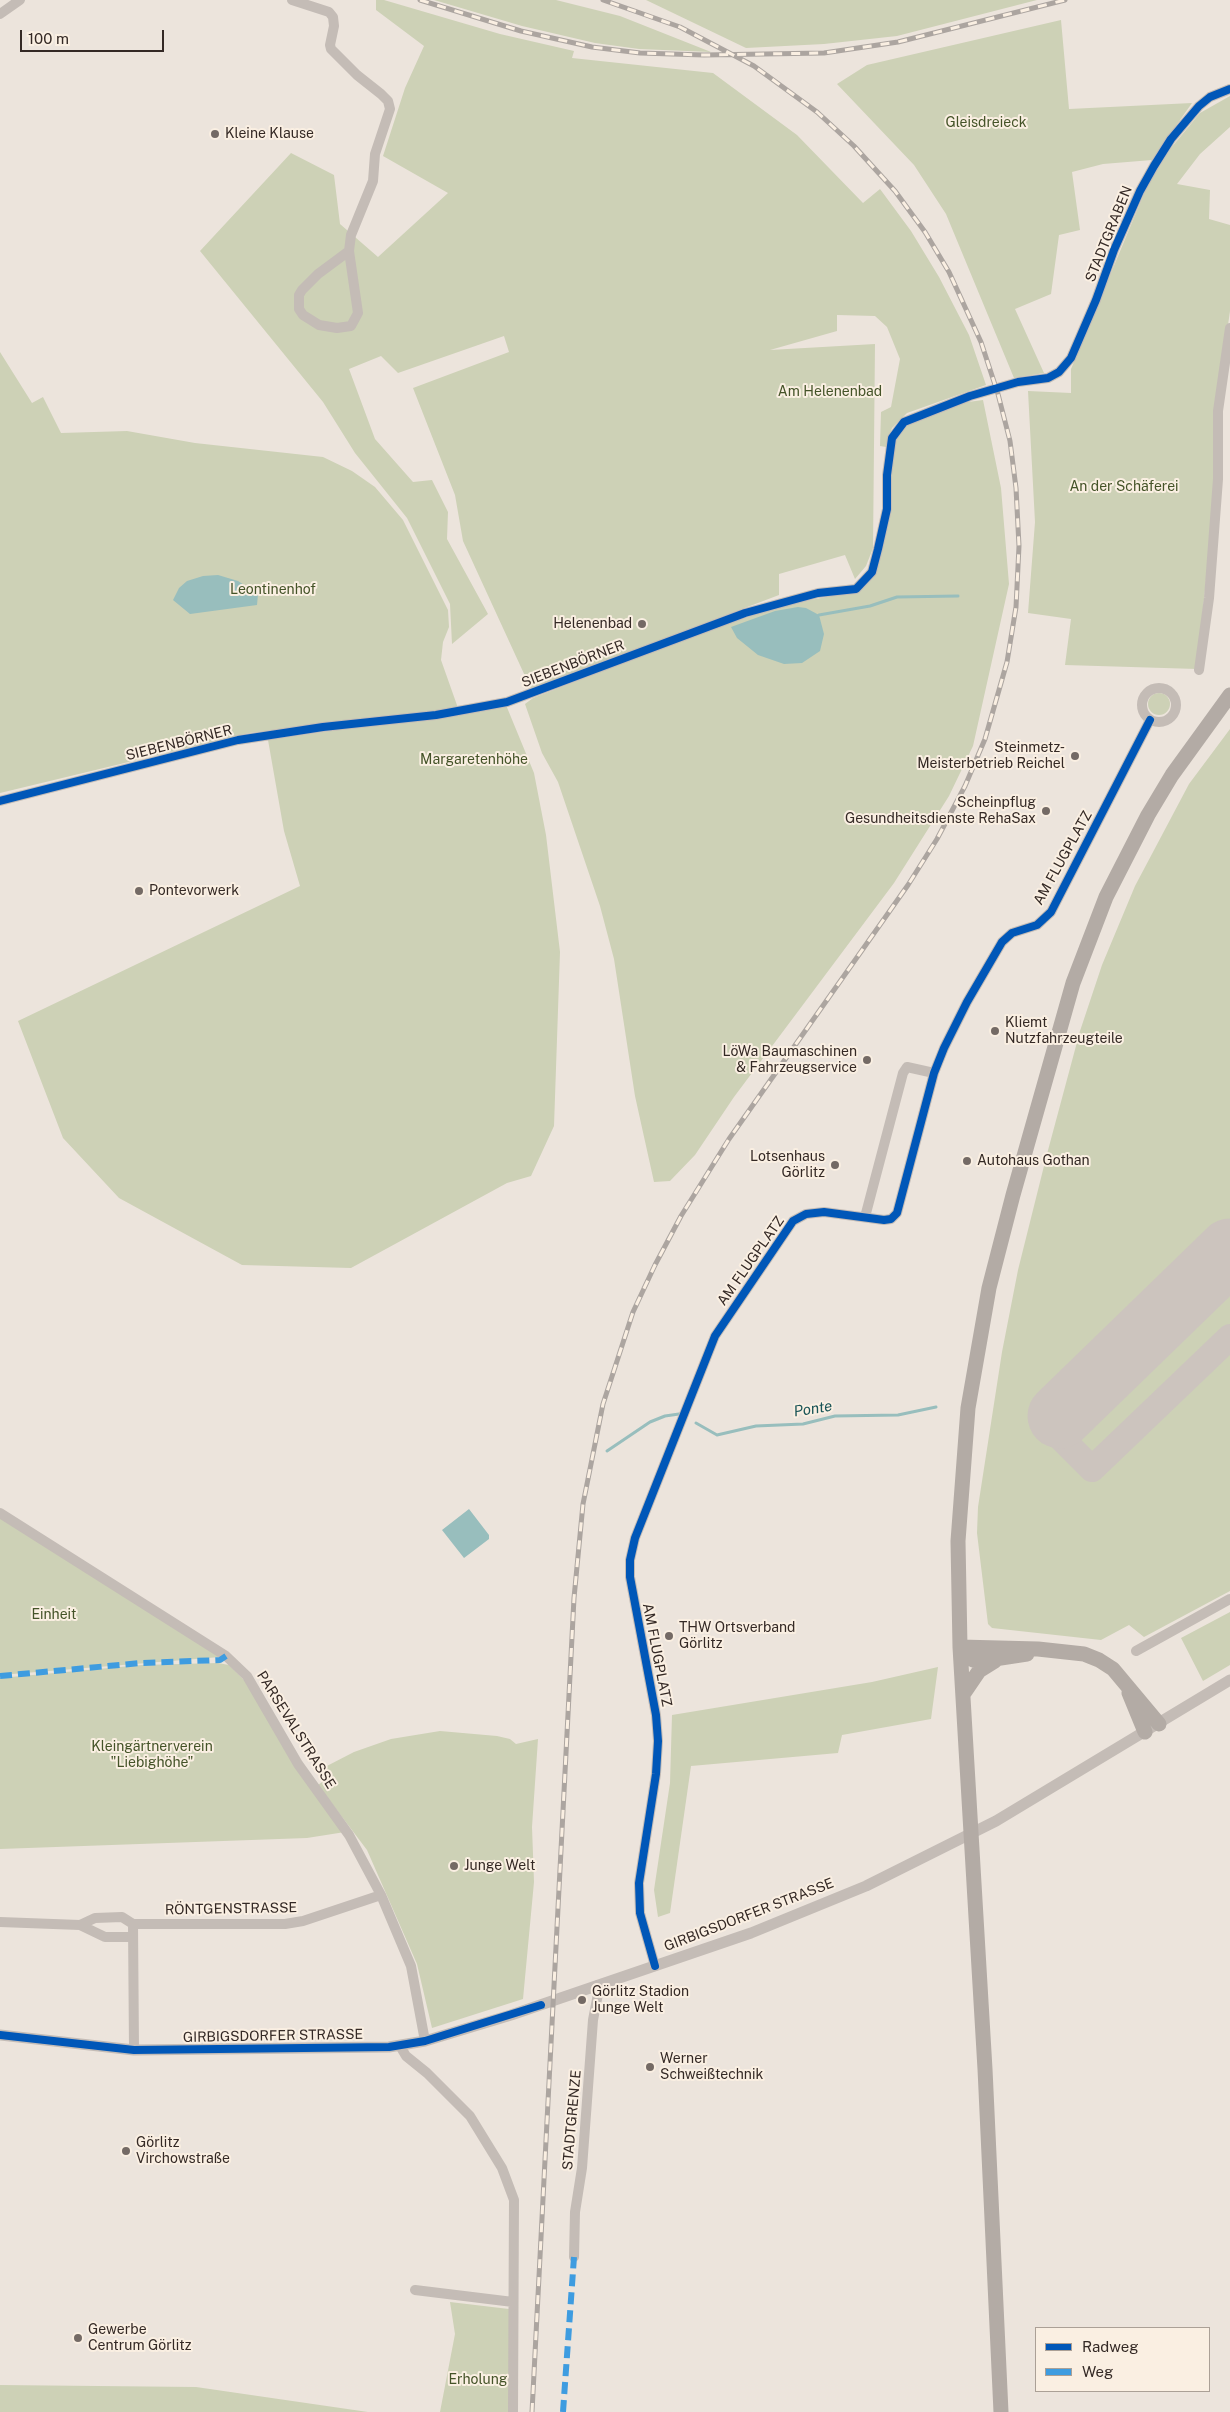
<!DOCTYPE html>
<html>
<head>
<meta charset="utf-8">
<style>
	body { margin:0 }
	#map { position:relative; width:1230px; height:2412px; overflow:hidden; background:#ece4dc; font-family:"Public Sans",sans-serif }
	canvas { display:block }
	.legend { position:absolute; left:1035px; top:2327px; width:175px; height:65px; box-sizing:border-box; background:#faefe2; border:1px solid #aba096; margin:0; padding:6px 9px; list-style:none; font-size:15px; color:#342925 }
	.legend li { display:flex; align-items:center; gap:10px; height:25px }
	.legend b { width:25px; border:1px solid #aba096 }
	.scale { position:absolute; left:20px; top:30px; width:144px; height:22px; box-sizing:border-box; border:2px solid #342925; border-top:0; padding-left:6px; font-size:15px; line-height:18px; white-space:nowrap; color:#342925; -webkit-text-stroke:4px #faefe2; paint-order:stroke }
</style>
</head>
<body>
<div id="map">
<canvas width="1230" height="2412"></canvas>
<ul class="legend">
<li><b style="height:6px;background:#0057b8"></b>Radweg</li>
<li><b style="height:6px;background:#3e9ce0"></b>Weg</li>
</ul>
<div class="scale">100 m</div>
</div>
<script>
const c = document.querySelector('canvas').getContext('2d');
c.lineJoin = 'round';
function fill(path, color) { c.fillStyle = color; c.fill(path, 'evenodd'); }
const poly = rows => new Path2D(rows.map(r => 'M' + r).join(''));
function trace(path, color, width, dash) { c.strokeStyle = color; c.lineWidth = width; c.lineCap = dash ? 'butt' : 'round'; c.setLineDash(dash || []); c.stroke(path); }
function label(font, color, halo, rows, align = 'center') {
  c.font = font + ' "Public Sans",sans-serif'; c.lineWidth = 4; c.setLineDash([]); c.textBaseline = 'middle'; c.strokeStyle = halo; c.fillStyle = color; for (const [text, x, y, turn = 0] of rows) {
    c.save(); c.translate(x, y); c.rotate((+turn || 0) * Math.PI / 180); c.textAlign = isNaN(turn) ? turn : align; if (halo) c.strokeText(text, 0, 0); c.fillText(text, 0, 0); c.restore();
  }
}
const green = poly([
	[376,0,384,0,500,34,574,51,572,58,713,73,797,135,863,203,880,189,911,231,939,277,969,335,986,385,907,413,892,428,886,447,880,446,881,412,891,407,900,359,887,327,875,316,837,315,837,331,770,350,875,344,873,548,866,566,855,579,845,555,779,574,779,595,531,689,463,541,455,495,413,388,509,352,504,336,398,373,381,356,349,369,375,439,413,482,432,480,448,512,447,539,488,614,452,644,450,604,407,518,355,453,323,402,200,251,291,153,334,175,340,224,378,257,448,193,383,156,405,88,424,46,376,10],
	[434,0,556,0,620,16,711,52,639,49,595,43,522,26],
	[646,0,1037,0,897,36,824,44,746,48],
	[1061,20,1069,109,1192,103,1152,160,1103,164,1072,172,1080,230,1059,235,1051,294,1015,309,1044,373,1014,378,946,214,914,165,837,84,867,65],
	[1230,96,1230,127,1200,154,1177,184,1210,190,1209,219,1230,225,1230,311,1216,409,1216,480,1197,669,1065,665,1071,619,1028,613,1035,522,1028,391,1071,393,1071,369,1148,184,1171,148,1200,113],
	[0,352,32,403,43,397,61,433,127,431,195,443,323,457,352,471,375,487,403,520,448,610,449,627,443,642,441,660,458,708,249,733,0,793],
	[983,400,1001,488,1009,584,973,746,949,796,894,883,734,1097,695,1155,670,1181,654,1182,635,1096,614,959,600,906,558,782,542,753,525,704,533,698,695,635,784,605,858,591,876,571,892,438,904,422,946,405],
	'1148 704a11 11 0 1 1 22 0a11 11 0 1 1-22 0Z',
	[506,705,534,773,546,835,560,952,554,1126,531,1176,507,1183,351,1268,242,1265,119,1198,63,1138,18,1021,300,886,284,831,268,740],
	[1230,729,1230,1591,1144,1637,1129,1625,1101,1640,992,1628,988,1624,977,1533,978,1507,1002,1352,1018,1270,1047,1154,1080,1031,1102,965,1135,886,1189,784],
	[0,1515,220,1657,0,1675],
	[1230,1612,1230,1665,1203,1681,1181,1638],
	[218,1663,229,1665,246,1682,345,1832,307,1838,0,1849,0,1678,142,1665],
	[938,1667,931,1719,842,1735,838,1753,691,1766,670,1913,658,1917,654,1890,670,1783,672,1715,872,1682],
	[440,1731,497,1736,510,1739,516,1744,538,1739,532,1827,534,1882,523,1999,432,2028,417,1964,367,1850,318,1785,329,1777,323,1768,354,1752,391,1739],
	[450,2302,509,2309,509,2412,440,2412,455,2334],
	[0,2385,196,2387,368,2412,0,2412]
]);
const water = poly([
	[218,575,238,581,258,594,257,605,190,614,173,600,179,588,187,581,203,576],
	[798,607,806,608,819,615,824,634,820,651,802,663,784,664,758,655,737,638,731,627,775,611],
	[469,1509,489,1535,489,1539,464,1558,442,1530]
]);
const stream = poly([
	[819,615,870,606,897,597,958,596],
	[696,1423,717,1435,756,1426,803,1424,835,1416,898,1415,936,1407],
	[607,1451,650,1422,665,1416,679,1414]
]);
const taxiway = poly([
	[1060,1416,1059,1436,1092,1469,1230,1337]
]);
const runway = poly([
	[1060,1416,1230,1251]
]);
const minor = poly([
	[292,0,329,12,333,17,334,26,330,45,331,49,357,75,381,94,388,101,390,109,375,154,373,181,351,235,349,251,358,313,351,326,337,328,319,325,303,315,299,309,299,295,302,290,318,274,349,251],
	[0,14,20,0],
	[1199,670,1209,598,1218,479,1218,411,1230,328],
	'1142 705a17 17 0 1 1 34 0a17 17 0 1 1-34 0Z',
	[0,801,238,740,323,727,436,715,507,702,745,613,818,593,856,589,872,572,878,549,887,509,887,475,892,438,904,422,970,396,1018,382,1048,378,1059,372,1071,358,1096,300,1114,250,1140,191,1154,166,1171,139,1199,106,1210,97,1230,89],
	[865,1217,903,1073,907,1067,934,1073],
	[0,1513,226,1656,247,1676,298,1764,349,1835,381,1895,411,1966,425,2041],
	[1136,1651,1230,1599],
	[0,1922,80,1925,95,1918,122,1917,133,1924,285,1924,303,1921,381,1895],
	[133,1924,134,2050],
	[80,1925,105,1937,133,1937],
	[655,1966,640,1913,639,1883,656,1774,658,1741,656,1715,630,1577,630,1560,635,1538,715,1336,793,1221,806,1214,824,1212,884,1220,891,1219,897,1213,934,1073,944,1048,967,1002,1002,942,1012,933,1037,925,1051,912,1150,720],
	[400,2046,406,2056,427,2073,470,2116,502,2168,514,2200,513,2412],
	[574,2257,575,2212,582,2168,593,2020,598,1994,598,1985],
	[415,2290,513,2302]
]);
const tertiary = poly([
	[0,2035,134,2050,389,2047,425,2041,511,2015,751,1933,866,1886,996,1821,1230,1680]
]);
const primary = poly([
	[960,1647,1038,1649,1084,1654,1099,1660,1113,1669,1159,1724],
	[960,1647,965,1655,973,1660,981,1661,1027,1654],
	[964,1693,979,1671,995,1661],
	[1129,1693,1145,1732],
	[1001,2412,985,2069,960,1647,958,1541,968,1408,989,1288,1013,1195,1073,983,1106,897,1148,815,1172,775,1230,695]
]);
const rail = poly([
	[420,0,521,31,592,47,640,53,704,55,824,53,898,42,1065,0],
	[532,2412,574,1598,583,1504,603,1404,633,1312,655,1265,681,1216,729,1139,908,885,937,839,965,786,985,739,1007,662,1016,607,1019,546,1016,488,1010,441,998,394,981,342,949,272,925,232,895,191,854,146,817,112,754,66,680,27,603,0]
]);
const quiet = poly([
	[0,1676,141,1663,220,1660,226,1656],
	[563,2412,574,2257]
]);
const cycleway = poly([
	[0,801,238,740,323,727,436,715,507,702,745,613,818,593,856,589,872,572,878,549,887,509,887,475,892,438,904,422,970,396,1018,382,1048,378,1059,372,1071,358,1096,300,1114,250,1140,191,1154,166,1171,139,1199,106,1210,97,1230,89],
	[655,1966,640,1913,639,1883,656,1774,658,1741,656,1715,630,1577,630,1560,635,1538,715,1336,793,1221,806,1214,824,1212,884,1220,891,1219,897,1213,934,1073,944,1048,967,1002,1002,942,1012,933,1037,925,1051,912,1150,720],
	[0,2035,134,2050,389,2047,425,2041,541,2005]
]);
const markers = [
	[215,134,5,"#746a65"],
	[642,624,5,"#746a65"],
	[1075,756,5,"#746a65"],
	[1046,811,5,"#746a65"],
	[139,891,5,"#746a65"],
	[995,1031,5,"#746a65"],
	[867,1060,5,"#746a65"],
	[967,1161,5,"#746a65"],
	[835,1165,5,"#746a65"],
	[669,1636,5,"#746a65"],
	[454,1866,5,"#746a65"],
	[582,2000,5,"#746a65"],
	[650,2067,5,"#746a65"],
	[126,2151,5,"#746a65"],
	[78,2338,5,"#746a65"]
];
const parkNames = [
	["Gleisdreieck",986,123],
	["Am Helenenbad",830,392],
	["An der Schäferei",1124,487],
	["Leontinenhof",273,590],
	["Margaretenhöhe",474,760],
	["Einheit",54,1615],
	["Kleingärtnerverein",152,1747],
	["\"Liebighöhe\"",152,1763],
	["Erholung",478,2380]
];
const poiNames = [
	["Kleine Klause",225,134],
	["Helenenbad",632,624,"right"],
	["Steinmetz-",1065,748,"right"],
	["Meisterbetrieb Reichel",1065,764,"right"],
	["Scheinpflug",1036,803,"right"],
	["Gesundheitsdienste RehaSax",1036,819,"right"],
	["Pontevorwerk",149,891],
	["Kliemt",1005,1023],
	["Nutzfahrzeugteile",1005,1039],
	["LöWa Baumaschinen",857,1052,"right"],
	["& Fahrzeugservice",857,1068,"right"],
	["Lotsenhaus",825,1157,"right"],
	["Görlitz",825,1173,"right"],
	["Autohaus Gothan",977,1161],
	["THW Ortsverband",679,1628],
	["Görlitz",679,1644],
	["Junge Welt",464,1866],
	["Görlitz Stadion",592,1992],
	["Junge Welt",592,2008],
	["Werner",660,2059],
	["Schweißtechnik",660,2075],
	["Görlitz",136,2143],
	["Virchowstraße",136,2159],
	["Gewerbe",88,2330],
	["Centrum Görlitz",88,2346]
];
const streetNames = [
	["STADTGRABEN",1109,234,-68],
	["SIEBENBÖRNER",573,664,-21],
	["SIEBENBÖRNER",179,743,-14],
	["AM FLUGPLATZ",1063,858,-61],
	["AM FLUGPLATZ",751,1261,-55],
	["AM FLUGPLATZ",657,1655,79],
	["PARSEVALSTRASSE",296,1730,58],
	["RÖNTGENSTRASSE",231,1909,-1],
	["GIRBIGSDORFER STRASSE",749,1915,-21],
	["GIRBIGSDORFER STRASSE",273,2036,-1],
	["STADTGRENZE",572,2120,-85]
];
const waterNames = [
	["Ponte",813,1409,-9]
];
fill(green, '#cdd1b6');
fill(water, '#98bebd');
trace(stream, '#98bebd', 3);
trace(taxiway, '#ccc4be', 26);
trace(runway, '#ccc4be', 65);
trace(minor, '#c4bcb6', 10);
trace(tertiary, '#c4bcb6', 11);
trace(primary, '#b3aba5', 15);
trace(rail, '#aca5a0', 5);
trace(rail, '#faefe2', 3, [9]);
trace(quiet, '#3e9ce0', 6, [12, 6]);
trace(cycleway, '#0057b8', 8);
for (const [x, y, r, color] of markers) { const dot = new Path2D(); dot.arc(x, y, r, 0, 2 * Math.PI); c.fillStyle = color; c.fill(dot); trace(dot, '#faefe2', 2); }
label('14px', '#445328', '#faefe2', parkNames);
label('14px', '#342925', '#faefe2', poiNames, 'left');
label('14px', '#342925', '#faefe2', streetNames);
label('italic 15px', '#195457', '#faefe2', waterNames);
</script>
</body>
</html>
